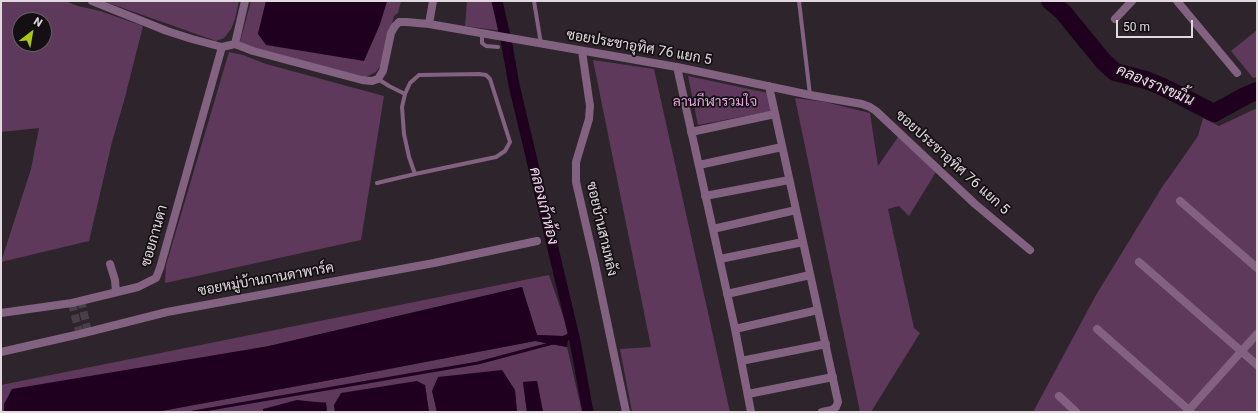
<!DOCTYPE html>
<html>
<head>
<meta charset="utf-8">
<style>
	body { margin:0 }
	#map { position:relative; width:1258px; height:413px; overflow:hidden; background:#2d242c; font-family:Roboto,sans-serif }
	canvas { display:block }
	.frame { position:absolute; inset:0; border:2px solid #e0dadf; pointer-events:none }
	.north { position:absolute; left:12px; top:12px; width:40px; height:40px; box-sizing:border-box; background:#130f12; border:1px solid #656064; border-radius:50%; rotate:31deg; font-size:11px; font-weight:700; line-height:16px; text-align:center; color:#e0dadf }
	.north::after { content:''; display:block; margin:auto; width:14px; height:18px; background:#abc614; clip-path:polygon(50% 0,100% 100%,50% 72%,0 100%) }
	.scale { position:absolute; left:1116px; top:20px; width:77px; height:18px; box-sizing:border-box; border:2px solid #e0dadf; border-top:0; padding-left:5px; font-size:12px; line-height:14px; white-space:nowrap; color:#e0dadf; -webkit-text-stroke:3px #130f12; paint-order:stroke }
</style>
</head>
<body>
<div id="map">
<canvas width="1258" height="413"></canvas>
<div class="frame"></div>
<div class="north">N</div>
<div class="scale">50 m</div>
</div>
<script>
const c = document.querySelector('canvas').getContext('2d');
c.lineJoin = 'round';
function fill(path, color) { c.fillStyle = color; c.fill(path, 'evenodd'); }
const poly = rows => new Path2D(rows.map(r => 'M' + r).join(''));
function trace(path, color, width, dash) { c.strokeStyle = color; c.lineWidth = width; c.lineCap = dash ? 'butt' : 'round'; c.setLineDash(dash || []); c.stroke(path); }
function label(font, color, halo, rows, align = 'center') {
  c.font = font + ' Roboto,Sarabun,sans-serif'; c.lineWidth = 3.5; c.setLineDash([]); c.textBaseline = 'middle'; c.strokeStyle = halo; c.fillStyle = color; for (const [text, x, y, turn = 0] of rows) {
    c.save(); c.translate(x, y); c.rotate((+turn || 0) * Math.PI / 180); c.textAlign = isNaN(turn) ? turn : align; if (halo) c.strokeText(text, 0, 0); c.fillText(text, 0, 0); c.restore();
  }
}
const green = poly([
	[1,1,65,1,78,6,100,11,143,26,124,101,112,142,89,241,1,262,31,169,39,128,1,132],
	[20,20,44,20,44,44,20,44],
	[103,1,239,1,235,19,231,29,224,38,216,41],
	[251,1,266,1,258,34,372,43,380,24,387,1,401,1,398,13,394,16,380,66,376,72,365,77,246,46,240,42],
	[467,1,496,1,503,31,465,26],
	[1257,30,1257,77,1253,78,1231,51],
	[229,52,243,55,266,64,384,96,361,240,165,283,166,265],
	[593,60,654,69,730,412,632,412,620,349,651,347],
	[688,76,768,93,772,111,698,125],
	[795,98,825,102,870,113,878,166,898,137,936,172,909,216,899,206,888,209,914,328,920,333,871,412,860,412],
	[1257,108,1257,412,1033,412,1096,295,1164,184,1168,179,1198,136,1203,118,1219,126],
	[549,275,569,333,563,336,537,335,522,287,269,346,4,404,4,412,1,412,1,385],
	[535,341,567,347,582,412,543,412,537,381,523,382,527,412,517,412,515,390,432,391,437,412,429,412,425,385,334,405,335,412,327,412,326,402,263,409,263,412,156,412,352,376]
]);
const water = poly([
	[266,1,387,1,380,24,364,61,266,45,258,34],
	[522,287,537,335,563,336,569,333,567,347,535,341,352,376,156,412,4,412,4,404,12,389,269,346],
	[502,370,515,390,517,412,437,412,432,391,438,377],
	[417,381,425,385,429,412,335,412,334,405,341,393],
	[537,381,543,412,527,412,523,382],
	[297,400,326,403,327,412,263,412,263,409]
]);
const stream = poly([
	[566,339,574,337],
	[193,412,478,363,553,343]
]);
const canal = poly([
	[497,1,507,45,514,85,575,341,588,412]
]);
const river = poly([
	[1050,1,1063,12,1103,61,1115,72,1146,80,1163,87,1214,113,1245,96,1257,91]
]);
const minorTunnel = poly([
	[81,300,88,332],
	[72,303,76,320,80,334]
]);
const service = poly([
	[534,1,541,44],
	[799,1,810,95],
	[482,33,482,43,486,46,498,47],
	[378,79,389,86,405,94,410,83,419,75,479,74,486,75,490,79,510,142,505,151,496,157,415,174,409,157,404,134,402,107,405,94],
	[377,183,415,174]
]);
const minor = poly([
	[92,1,167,31,192,39,222,47,235,44,245,1],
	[1177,1,1237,73],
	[1115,19,1132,1],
	[429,24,433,1],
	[235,44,253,51,362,80,372,81,378,79,383,71,391,33,395,26,399,22,406,22,429,24,677,67,810,95,862,104,870,107,876,111,975,204,1030,250],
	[582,51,590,106,589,119,576,162,576,182,595,264,626,412],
	[677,67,735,329,751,412],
	[769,86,838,402,836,407,832,410,822,412],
	[691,132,775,114],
	[699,165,782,147],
	[705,196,789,180],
	[1180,201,1257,268],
	[713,229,796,210],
	[720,259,803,242],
	[1139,262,1257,365],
	[110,264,115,280,116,292],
	[727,294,810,275],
	[1,313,72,303,138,287,156,278,160,268,222,47],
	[735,329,818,310],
	[1097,329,1191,412],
	[1,352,80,334,167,312,434,263,537,241],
	[741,361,826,344],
	[748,394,833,377],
	[1059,396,1076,412],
	[1187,412,1257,334]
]);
const streetNames = [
	["ซอยประชาอุทิศ 76 แยก 5",639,48,10],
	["ซอยประชาอุทิศ 76 แยก 5",952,163,42],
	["ซอยบ้านสามหลัง",601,229,77],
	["ซอยกานดา",155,236,-74],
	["ซอยหมู่บ้านกานดาพาร์ค",266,280,-10]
];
const parkNames = [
	["ลานกีฬารวมใจ",715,102]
];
const waterNames = [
	["คลองรางขมิ้น",1155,86,23],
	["คลองเก้าห้อง",543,206,76]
];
fill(green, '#5e395c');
fill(water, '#20001f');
trace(stream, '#20001f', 3);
trace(canal, '#20001f', 11);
trace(river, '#20001f', 18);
trace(minorTunnel, '#483f47', 8, [8, 4]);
trace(service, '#836180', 4);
trace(minor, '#836180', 8);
label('14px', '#e0dadf', '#130f12', streetNames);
label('14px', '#e6a6e1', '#130f12', parkNames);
label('italic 15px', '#fbd4f8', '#130f12', waterNames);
</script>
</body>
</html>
